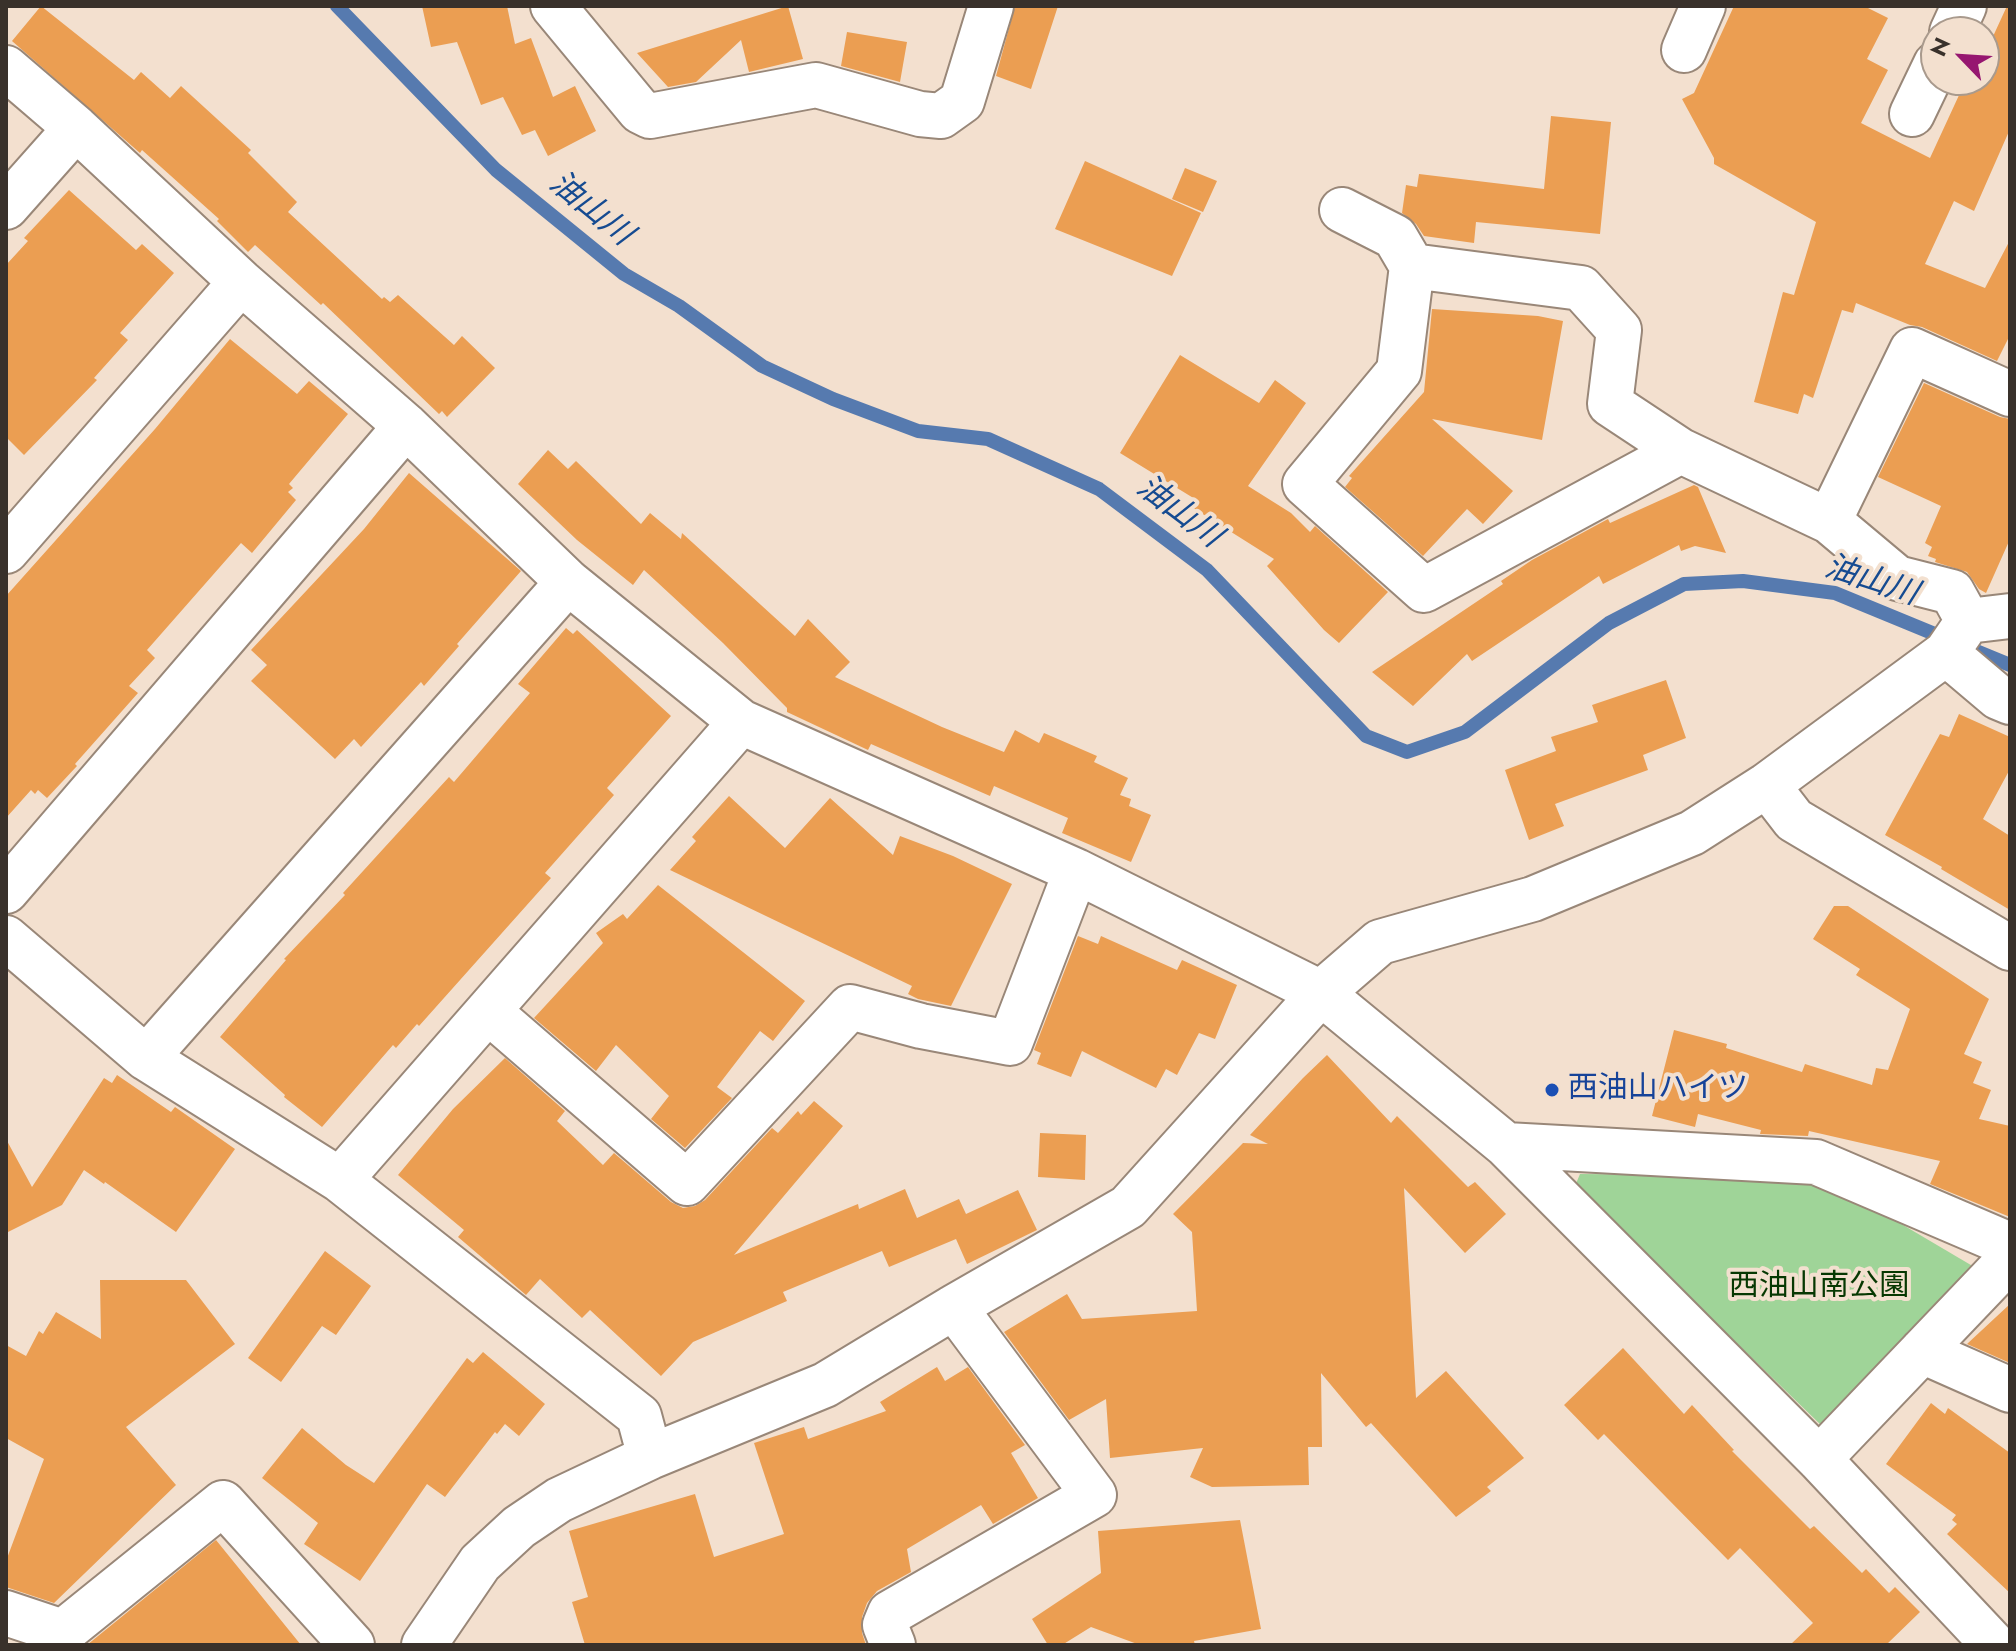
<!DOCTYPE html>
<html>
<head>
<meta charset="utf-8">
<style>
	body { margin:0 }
	#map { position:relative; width:2016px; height:1651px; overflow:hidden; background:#f3e0cf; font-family:Jost,sans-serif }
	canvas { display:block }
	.frame { position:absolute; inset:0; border:8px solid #39312b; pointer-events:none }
	.north { position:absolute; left:1920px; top:16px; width:80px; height:80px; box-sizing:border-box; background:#f3e0cf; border:2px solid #a99a8d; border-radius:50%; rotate:295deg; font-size:22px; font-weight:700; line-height:32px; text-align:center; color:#39312b }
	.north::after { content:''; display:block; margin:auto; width:28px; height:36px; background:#961770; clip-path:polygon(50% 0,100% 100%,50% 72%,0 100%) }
</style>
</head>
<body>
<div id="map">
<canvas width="2016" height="1651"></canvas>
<div class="frame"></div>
<div class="north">N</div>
</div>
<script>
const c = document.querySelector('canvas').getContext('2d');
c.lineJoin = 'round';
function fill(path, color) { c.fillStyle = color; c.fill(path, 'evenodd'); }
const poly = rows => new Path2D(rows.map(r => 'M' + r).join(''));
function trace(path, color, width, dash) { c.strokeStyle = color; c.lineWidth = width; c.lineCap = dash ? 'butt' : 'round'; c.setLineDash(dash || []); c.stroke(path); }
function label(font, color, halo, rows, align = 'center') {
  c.font = font + ' Jost,"Noto Sans JP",sans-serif'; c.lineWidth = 8; c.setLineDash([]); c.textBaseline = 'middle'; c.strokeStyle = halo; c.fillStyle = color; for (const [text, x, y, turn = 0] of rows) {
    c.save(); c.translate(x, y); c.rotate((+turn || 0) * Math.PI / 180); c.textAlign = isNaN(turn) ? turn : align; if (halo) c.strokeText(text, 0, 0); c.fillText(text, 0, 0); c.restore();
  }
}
const green = poly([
	[1580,1174,1820,1176,1981,1271,1824,1428,1575,1186]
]);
const stream = poly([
	[337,6,496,170,624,274,679,306,762,366,833,399,918,431,988,439,1099,489,1207,570,1366,736,1407,752,1465,732,1609,623,1684,584,1743,581,1835,593,2010,665]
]);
const building = poly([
	[41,6,134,80,141,72,170,98,181,86,251,150,248,153,297,202,288,212,382,299,384,297,390,302,398,295,454,345,462,336,495,368,447,417,442,411,439,414,323,303,321,305,255,245,248,252,217,221,219,219,142,150,140,153,12,41],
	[422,6,507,6,515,44,531,38,553,97,575,86,596,131,548,156,535,130,522,135,503,97,481,105,457,42,431,47],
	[788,6,803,59,749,72,741,40,696,82,668,87,637,53],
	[1015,6,1058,6,1031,89,996,76],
	[1734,6,1864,6,1888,18,1867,59,1888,70,1861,123,1930,158,1966,80,1984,80,1984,56,2007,6,2010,6,2010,129,1974,211,1954,201,1925,264,1985,288,2010,240,2010,335,1997,361,1922,327,1910,325,1856,303,1853,313,1842,310,1813,398,1804,394,1798,414,1754,402,1783,292,1794,295,1816,222,1714,164,1714,158,1682,99,1694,93],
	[847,32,907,42,900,82,841,66],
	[1551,116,1611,122,1600,234,1476,222,1474,243,1424,236,1416,224,1402,213,1406,185,1417,187,1419,174,1544,189],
	[1085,161,1201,213,1172,276,1055,229],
	[1185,168,1217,181,1203,212,1172,199],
	[69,190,136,250,142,244,174,273,120,333,128,340,94,378,97,380,24,455,6,437,6,265,28,241,24,238],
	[1432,309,1538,316,1563,321,1542,440,1432,419,1513,491,1483,524,1467,509,1423,556,1345,487,1352,478,1349,476,1424,392],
	[230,339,297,394,309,381,348,414,289,484,293,488,288,492,296,500,252,553,241,543,147,650,155,658,129,686,138,693,75,764,77,766,47,798,38,790,35,794,31,790,6,818,6,596,155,429],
	[1180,355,1259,403,1275,380,1306,403,1248,486,1291,513,1310,532,1315,526,1388,592,1339,643,1324,630,1267,566,1274,559,1190,506,1195,499,1120,453],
	[1924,383,2000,417,2010,419,2010,539,1986,593,1979,589,1967,572,1935,562,1936,559,1928,556,1932,547,1925,543,1941,506,1878,477],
	[548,450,568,469,576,461,641,524,650,513,681,539,682,533,795,636,808,619,850,662,835,677,942,727,1004,752,1015,730,1039,743,1044,733,1097,756,1094,762,1128,778,1120,795,1131,799,1129,806,1151,815,1131,862,1062,833,1068,818,994,786,990,796,871,744,868,750,787,712,787,708,723,643,644,570,633,585,577,540,518,484],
	[409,473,521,571,457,644,459,646,424,686,421,682,361,747,354,739,335,759,251,681,267,665,251,650,364,529],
	[1694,485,1698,487,1726,553,1695,546,1681,551,1679,545,1603,584,1599,576,1472,661,1467,654,1413,706,1372,672,1503,584,1501,581,1532,560,1608,519,1610,523],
	[566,628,573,634,577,630,671,716,607,788,614,795,545,873,551,878,419,1026,417,1024,396,1048,393,1045,322,1127,284,1097,285,1095,220,1037,286,960,284,959,345,895,343,893,384,848,449,777,454,782,530,693,518,684],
	[1666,680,1686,738,1643,755,1648,770,1555,804,1564,826,1529,840,1505,770,1556,751,1551,737,1598,722,1592,705],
	[1959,714,2010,737,2010,769,1983,819,2010,836,2010,910,1941,869,1942,867,1885,835,1940,734,1949,737],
	[729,796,785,848,830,798,893,855,900,836,953,856,1012,884,951,1006,918,999,908,994,912,986,670,870,696,841,692,837],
	[658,885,805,1001,773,1041,760,1031,717,1087,732,1098,685,1148,651,1119,669,1096,616,1045,596,1071,534,1018,603,943,596,933,623,914,627,919],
	[1834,906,1848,906,1989,999,1964,1054,1982,1062,1973,1083,1991,1090,1979,1119,2010,1126,2010,1217,1930,1184,1940,1161,1809,1131,1808,1136,1760,1134,1761,1130,1698,1114,1695,1127,1652,1116,1674,1030,1727,1044,1726,1048,1802,1072,1805,1064,1872,1085,1876,1068,1888,1070,1910,1009,1856,975,1860,969,1813,939],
	[1078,936,1098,944,1101,936,1177,970,1182,960,1237,985,1215,1039,1199,1033,1177,1075,1166,1069,1156,1088,1082,1051,1071,1077,1037,1064,1041,1053,1034,1050],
	[1327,1055,1391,1123,1397,1116,1468,1187,1475,1182,1506,1214,1465,1253,1404,1188,1416,1398,1446,1371,1524,1458,1487,1487,1491,1491,1456,1517,1371,1423,1366,1427,1321,1373,1322,1447,1308,1447,1309,1485,1212,1487,1190,1477,1203,1448,1110,1458,1106,1399,1069,1420,1004,1332,1067,1294,1082,1319,1197,1311,1192,1232,1173,1214,1243,1143,1268,1144,1250,1135,1303,1078],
	[505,1058,565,1111,557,1121,603,1165,614,1153,671,1202,683,1208,695,1206,705,1200,772,1128,778,1133,798,1111,801,1115,814,1101,843,1126,734,1255,858,1204,859,1209,905,1189,917,1218,959,1199,966,1214,1018,1190,1037,1230,967,1264,956,1239,889,1267,882,1251,783,1292,787,1301,693,1342,661,1376,590,1310,582,1318,540,1279,526,1295,458,1237,464,1230,398,1175,453,1109],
	[117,1075,171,1112,175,1107,235,1149,176,1232,105,1182,104,1184,84,1170,62,1205,6,1233,6,1139,32,1187,104,1078,112,1083],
	[1040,1133,1086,1135,1085,1180,1038,1177],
	[325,1251,371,1286,336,1335,322,1326,281,1382,248,1358],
	[100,1280,186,1280,235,1344,126,1427,176,1485,54,1603,6,1587,6,1561,44,1459,6,1438,6,1345,26,1356,39,1331,43,1334,56,1312,101,1339],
	[2010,1304,2010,1363,1967,1344],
	[1623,1348,1684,1414,1692,1405,1734,1450,1732,1451,1810,1529,1814,1526,1862,1573,1866,1569,1889,1593,1895,1587,1920,1612,1886,1645,1790,1645,1813,1623,1740,1548,1728,1560,1604,1434,1598,1440,1564,1405],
	[483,1352,545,1404,519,1436,505,1424,497,1434,495,1432,445,1497,427,1484,360,1581,304,1544,318,1523,262,1478,302,1428,346,1465,374,1483,467,1358,473,1363],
	[937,1367,945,1381,968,1367,1025,1445,1011,1453,1038,1498,993,1524,981,1505,907,1549,911,1572,877,1591,867,1603,862,1617,862,1633,866,1645,585,1645,572,1602,588,1597,569,1531,695,1494,714,1557,784,1534,754,1443,804,1427,808,1439,886,1411,880,1402],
	[1931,1403,1945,1414,1948,1408,2010,1453,2010,1593,1947,1534,1957,1524,1952,1520,1956,1515,1886,1464],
	[1240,1520,1261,1629,1194,1641,1195,1645,1140,1645,1091,1627,1062,1645,1048,1645,1032,1619,1101,1573,1098,1531],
	[216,1540,301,1645,87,1645]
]);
const minor = poly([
	[553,6,640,111,650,116,816,85,920,114,941,116,962,101,991,6],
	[1952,32,1964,6],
	[1684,50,1703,6],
	[6,68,76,128,241,282,406,426,568,582,741,722,1076,871,1321,993,1506,1145,1819,1459,1994,1645],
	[1912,114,1936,64],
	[6,207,76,128],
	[1342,210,1395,237,1412,266,1399,371,1305,484,1424,590,1681,451],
	[1412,266,1581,288,1619,330,1610,404,1681,451,1829,521,1897,578,1952,592,1968,621],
	[1829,521,1912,350,2010,394],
	[6,551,241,282],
	[1968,621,2010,616],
	[1946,653,1998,697,2010,702],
	[1767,785,1794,820,2010,948],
	[6,891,406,426],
	[6,938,146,1058,340,1180,639,1416,650,1457],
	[488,1011,687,1183,850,1007,921,1026,1010,1043,1076,871],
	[146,1058,568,582],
	[1506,1145,1816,1162,2010,1245],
	[340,1180,741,722],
	[1922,1351,2010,1390],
	[1819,1459,2010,1259],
	[6,1613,63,1632,223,1503,352,1645],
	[424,1645,480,1563,519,1527,559,1500,650,1457,825,1385,954,1307,1128,1207,1321,993,1380,942,1533,899,1692,833,1767,785,1946,653,1968,621],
	[893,1645,885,1625,890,1613,1094,1495,954,1307]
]);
const markers = [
	[1552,1090,8,"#1a4fb4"]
];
const transitNames = [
	["西油山ハイツ",1568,1090]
];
const parkNames = [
	["西油山南公園",1819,1288]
];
const waterNames = [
	["油山川",590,210,39],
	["油山川",1178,513,37],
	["油山川",1871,582,18]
];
fill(green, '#9fd498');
trace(stream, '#567aaf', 14);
fill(building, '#eb9e52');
trace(minor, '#998778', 48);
trace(minor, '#fff', 44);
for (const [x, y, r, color] of markers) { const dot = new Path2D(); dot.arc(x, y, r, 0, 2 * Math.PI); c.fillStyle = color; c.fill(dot); trace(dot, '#f3e0cf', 3); }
label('30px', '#164399', '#f3e0cf', transitNames, 'left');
label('30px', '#073802', '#f3e0cf', parkNames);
label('italic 32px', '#164b91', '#f3e0cf', waterNames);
</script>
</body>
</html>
